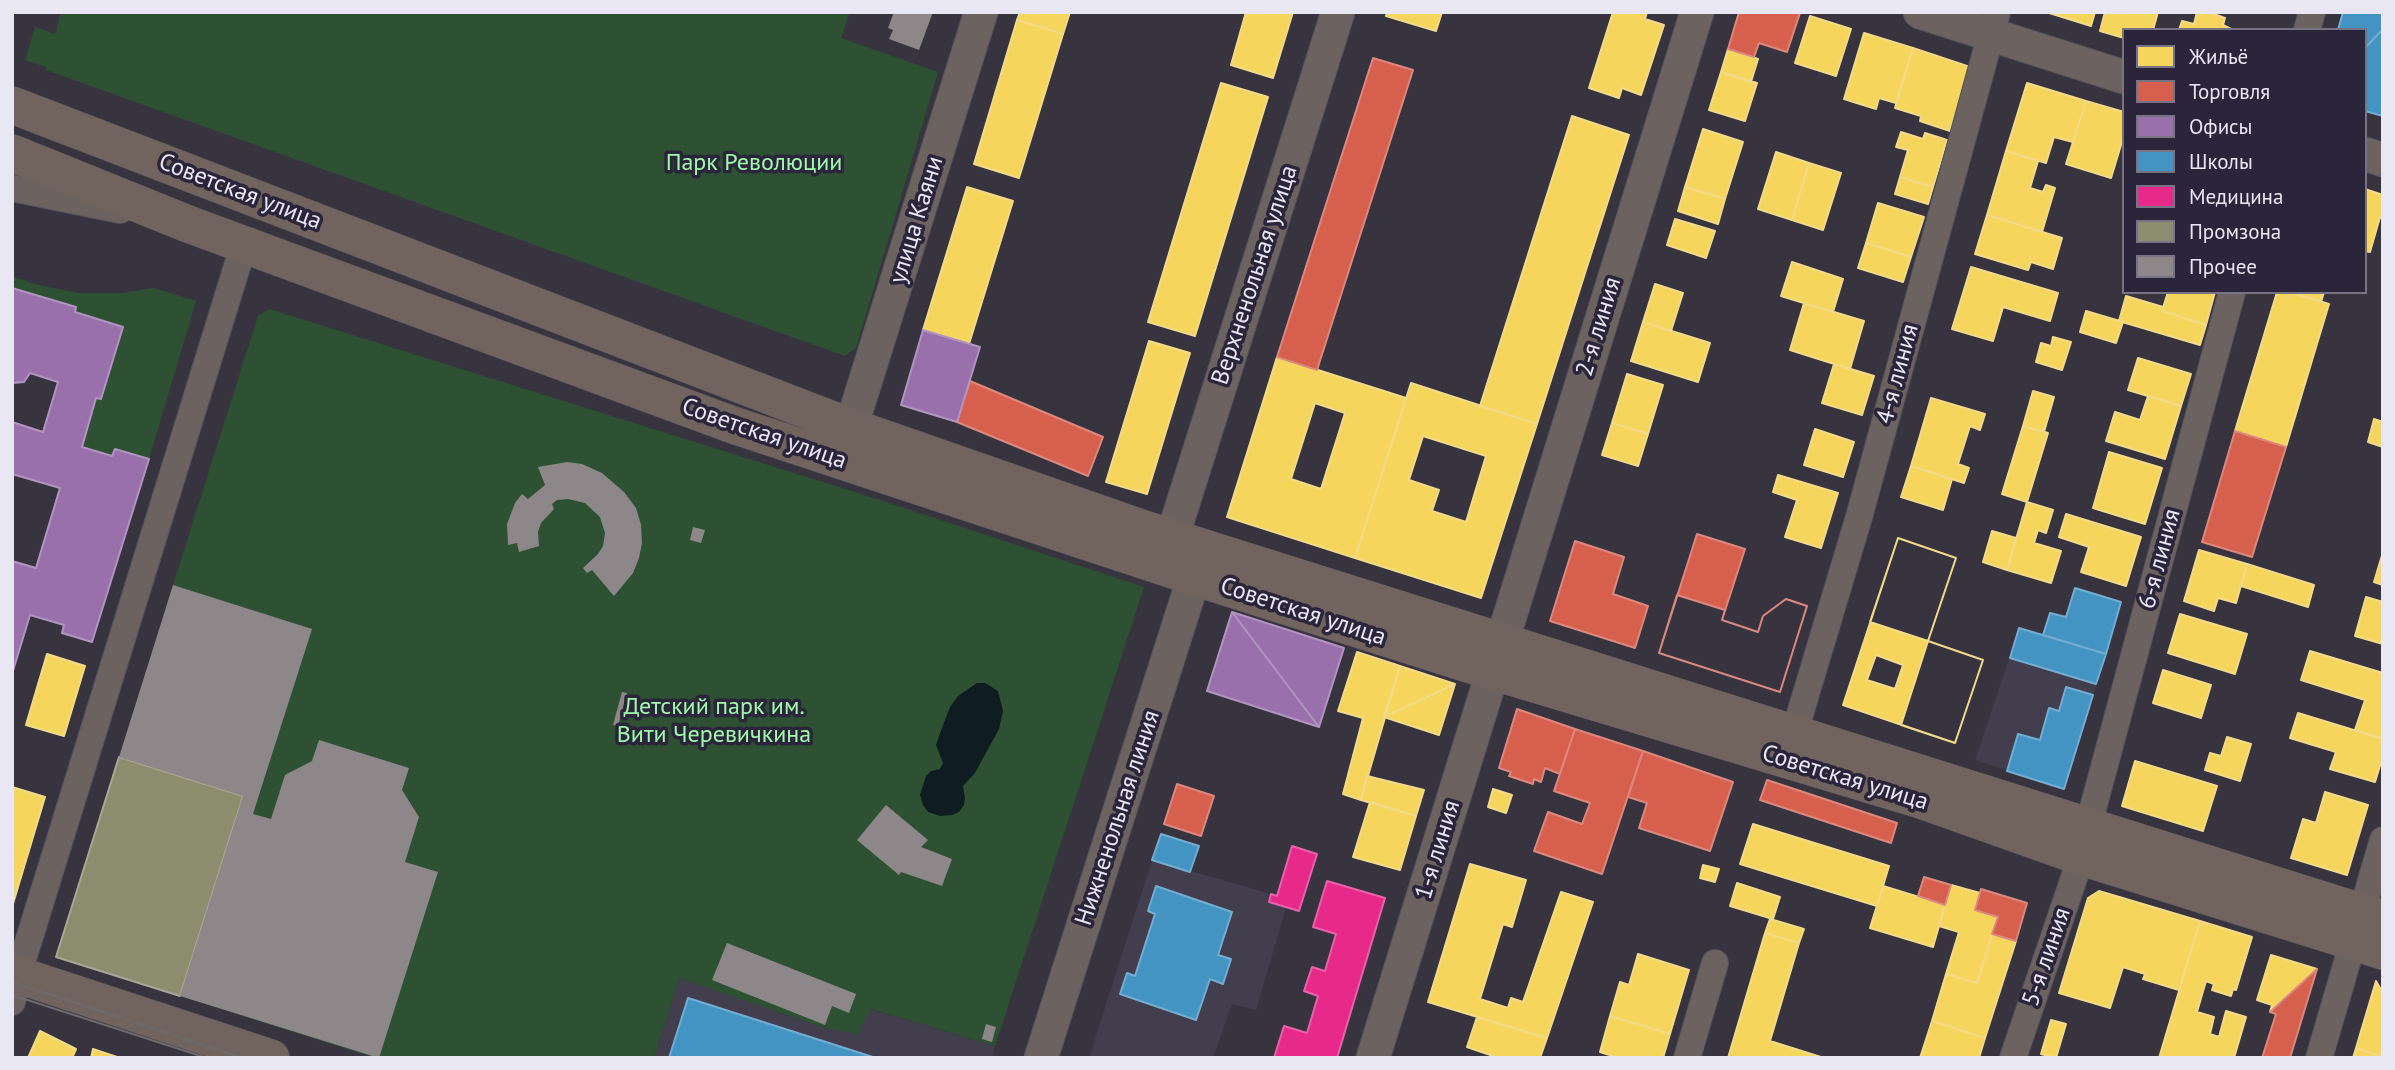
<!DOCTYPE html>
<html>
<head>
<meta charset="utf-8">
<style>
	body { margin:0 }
	#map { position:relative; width:2395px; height:1070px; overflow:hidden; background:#37343f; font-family:"PT Sans",sans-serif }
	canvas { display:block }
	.frame { position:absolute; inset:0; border:14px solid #eae7f5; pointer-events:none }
	.legend { position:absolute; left:2122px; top:28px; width:245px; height:266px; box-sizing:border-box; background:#2a253a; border:2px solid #777385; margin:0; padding:9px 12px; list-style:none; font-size:21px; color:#eae7f5 }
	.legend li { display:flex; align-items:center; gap:14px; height:35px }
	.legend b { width:35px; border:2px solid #777385 }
</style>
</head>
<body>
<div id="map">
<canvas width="2395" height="1070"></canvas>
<div class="frame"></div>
<ul class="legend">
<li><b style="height:19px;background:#f6d55c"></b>Жильё</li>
<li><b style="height:19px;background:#d6604d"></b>Торговля</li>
<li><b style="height:19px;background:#9970ab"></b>Офисы</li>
<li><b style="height:19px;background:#4393c3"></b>Школы</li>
<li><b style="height:19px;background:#e7298a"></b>Медицина</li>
<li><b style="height:19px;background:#8c8c6e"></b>Промзона</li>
<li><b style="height:19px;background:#8e8789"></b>Прочее</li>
</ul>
</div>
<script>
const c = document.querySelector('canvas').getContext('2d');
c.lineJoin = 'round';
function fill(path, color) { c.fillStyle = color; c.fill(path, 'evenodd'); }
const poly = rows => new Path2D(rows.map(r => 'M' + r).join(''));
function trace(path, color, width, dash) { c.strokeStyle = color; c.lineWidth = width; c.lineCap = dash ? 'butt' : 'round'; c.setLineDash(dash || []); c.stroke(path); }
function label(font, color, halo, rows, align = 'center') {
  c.font = font + ' "PT Sans",sans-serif'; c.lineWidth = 7; c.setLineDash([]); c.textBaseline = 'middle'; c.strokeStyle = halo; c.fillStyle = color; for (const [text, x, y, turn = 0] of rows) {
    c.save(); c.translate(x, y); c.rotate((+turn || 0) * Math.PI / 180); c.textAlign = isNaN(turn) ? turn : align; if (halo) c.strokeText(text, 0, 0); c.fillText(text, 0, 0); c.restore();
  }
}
const education = poly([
	[2019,628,2106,654,2064,789,1975,760],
	[1152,860,1271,894,1268,902,1286,908,1256,1010,1232,1004,1213,1058,1089,1058],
	[679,978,825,1028,870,1009,995,1046,992,1058,654,1058]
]);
const green = poly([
	[61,12,850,12,841,38,938,72,856,348,845,356,46,70,46,67,25,60,35,27,55,34],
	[12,276,34,284,78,293,123,293,153,288,196,301,149,459,115,449,112,456,82,447,96,398,102,399,123,327,75,312,76,307,12,288],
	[269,309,877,499,1144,587,995,1046,871,1009,857,1034,824,1028,679,978,654,1058,375,1058,180,996,243,796,258,800,311,629,173,585,258,316]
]);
const water = poly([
	[977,683,985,683,998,691,1003,711,999,729,975,773,963,786,965,798,964,805,959,812,952,815,940,816,928,812,923,805,920,795,926,776,931,771,940,769,943,763,936,745,940,733,950,707,958,696]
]);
const homes = poly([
	[1020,12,1070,12,1063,34,1017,20,1020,12],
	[1246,12,1293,12,1273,78,1231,65,1246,12],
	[1387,12,1442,12,1436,31,1386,16,1387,12],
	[1613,12,1647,12,1645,19,1664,25,1641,95,1622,88,1619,98,1589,88,1613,12],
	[2046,12,2095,12,2091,26,2046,12],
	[2105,12,2158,12,2153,30,2124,30,2124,38,2100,31,2105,12],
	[2197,12,2208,12,2225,18,2223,25,2233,30,2179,30,2182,21,2194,24,2197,12],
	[1810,16,1851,29,1836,76,1795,63,1810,16],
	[1017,20,1063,34,1019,178,974,164,1017,20],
	[1864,33,1913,48,1896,103,1879,98,1876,109,1844,99,1864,33],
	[1913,48,1970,67,1950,131,1920,121,1921,116,1895,108,1913,48],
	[1728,49,1758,59,1751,82,1721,72,1728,49],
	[1721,72,1757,83,1745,121,1709,110,1721,72],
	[1221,83,1268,97,1195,336,1148,322,1221,83],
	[2027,83,2086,101,2073,142,2054,137,2046,163,2006,151,2027,83],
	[2086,101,2124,112,2124,135,2111,178,2066,164,2086,101],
	[1572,116,1629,135,1537,424,1480,406,1572,116],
	[1703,129,1743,142,1725,199,1685,187,1703,129],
	[1901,132,1923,139,1925,133,1947,140,1933,187,1900,177,1908,150,1896,147,1901,132],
	[2006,151,2038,161,2030,188,2043,192,2046,185,2055,188,2042,232,1987,215,2006,151],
	[1776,152,1809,163,1792,220,1758,209,1776,152],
	[1809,163,1841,173,1823,230,1792,220,1809,163],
	[1900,177,1933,187,1928,204,1895,194,1900,177],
	[967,187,1013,201,969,344,923,330,967,187],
	[1685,187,1725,199,1718,224,1678,211,1685,187],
	[2365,189,2383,195,2383,218,2380,217,2370,252,2365,251,2365,189],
	[1878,203,1924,217,1911,257,1866,243,1878,203],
	[1987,215,2062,238,2053,269,2031,262,2028,270,1975,254,1987,215],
	[1675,219,1715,231,1706,258,1667,245,1675,219],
	[1866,243,1911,257,1903,282,1858,268,1866,243],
	[1792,262,1843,279,1833,312,1781,296,1792,262],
	[1971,267,2058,293,2050,321,2003,307,1993,341,1952,329,1971,267],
	[1655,284,1683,293,1671,331,1643,322,1655,284],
	[2168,292,2215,292,2206,325,2162,311,2168,292],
	[2277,292,2290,292,2329,304,2286,447,2235,431,2277,292],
	[2290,292,2324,292,2321,302,2290,292],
	[2126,296,2163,307,2162,311,2206,325,2200,345,2119,321,2126,296],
	[1804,303,1864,321,1850,369,1790,350,1804,303],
	[2086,311,2123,322,2116,343,2080,332,2086,311],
	[1643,322,1710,343,1698,382,1631,361,1643,322],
	[2053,337,2071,342,2062,370,2036,362,2041,343,2051,346,2053,337],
	[1149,341,1190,353,1147,494,1106,482,1149,341],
	[1277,357,1406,398,1355,558,1227,517,1277,357],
	[1315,403,1345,413,1321,489,1291,479,1315,403],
	[2138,358,2191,374,2181,406,2128,390,2138,358],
	[1834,364,1874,376,1862,415,1822,403,1834,364],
	[1627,374,1663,385,1648,434,1612,423,1627,374],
	[1411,383,1537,424,1481,598,1355,558,1411,383],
	[1423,436,1486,456,1466,522,1432,511,1439,490,1409,480,1423,436],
	[2033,391,2054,397,2044,432,2023,426,2033,391],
	[2148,396,2181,406,2165,459,2106,441,2115,412,2140,420,2148,396],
	[1931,398,1985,414,1980,430,1970,426,1958,464,1969,468,1964,483,1911,466,1931,398],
	[2374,419,2383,422,2383,447,2368,442,2374,419],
	[1612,423,1648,434,1638,466,1602,455,1612,423],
	[2023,426,2048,433,2027,502,2002,494,2023,426],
	[1815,429,1854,442,1843,477,1804,465,1815,429],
	[2109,452,2162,468,2145,524,2093,508,2109,452],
	[1911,466,1952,479,1943,510,1901,497,1911,466],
	[1778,475,1838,493,1821,548,1785,537,1797,500,1773,492,1778,475],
	[2027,502,2053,510,2046,533,2038,530,2034,543,2061,551,2051,583,2007,570,2027,502],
	[2066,514,2141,537,2126,586,2081,572,2089,547,2059,537,2066,514],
	[1992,531,2016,538,2007,570,1983,562,1992,531],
	[1898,538,1956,558,1928,641,1870,622,1898,538],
	[1898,538,1956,558,1928,641,1983,660,1955,743,1843,705,1898,538],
	[1876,655,1903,665,1895,689,1867,680,1876,655],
	[2199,550,2247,564,2236,603,2218,598,2214,611,2184,601,2199,550],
	[2383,552,2383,585,2374,582,2383,552],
	[2247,564,2314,585,2308,607,2241,586,2247,564],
	[2366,597,2383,602,2383,644,2355,636,2366,597],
	[2180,614,2247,634,2235,674,2168,653,2180,614],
	[1928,641,1983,660,1955,743,1901,725,1928,641],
	[2310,651,2383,673,2383,739,2355,730,2365,700,2301,680,2310,651],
	[1357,652,1400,666,1361,800,1343,794,1363,718,1338,711,1357,652],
	[47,654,85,666,64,736,26,725,47,654],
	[1400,666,1455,684,1384,717,1400,666],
	[2163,670,2211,685,2201,718,2153,703,2163,670],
	[1455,684,1439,735,1384,717,1455,684],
	[2298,713,2383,739,2383,756,2375,782,2330,769,2336,752,2290,738,2298,713],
	[2227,737,2251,744,2240,781,2205,770,2210,753,2221,756,2227,737],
	[2135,761,2217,786,2203,831,2122,806,2135,761],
	[1367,776,1424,790,1416,816,1361,800,1367,776],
	[12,787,45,797,12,907,12,787],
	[1493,789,1512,795,1506,813,1488,807,1493,789],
	[2325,792,2368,805,2347,875,2291,858,2303,819,2316,823,2325,792],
	[1370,802,1416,816,1400,870,1353,857,1370,802],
	[1753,824,1889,866,1877,906,1740,864,1753,824],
	[1470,864,1526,880,1512,927,1503,924,1480,999,1508,1008,1511,998,1523,1002,1561,892,1593,902,1547,1038,1428,1002,1470,864],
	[1703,865,1719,869,1715,882,1700,878,1703,865],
	[1737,883,1780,897,1773,919,1730,906,1737,883],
	[1951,885,1980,893,1975,910,1998,917,1977,983,1946,974,1959,932,1939,926,1951,885],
	[1883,886,1945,905,1933,947,1870,928,1883,886],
	[2099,891,2200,921,2179,990,2143,979,2145,974,2123,967,2110,1008,2059,993,2088,898,2099,891],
	[1770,919,1804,929,1799,943,1765,933,1770,919],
	[2200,921,2252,937,2236,990,2233,989,2231,996,2212,990,2214,984,2206,981,2197,1012,2214,1017,2210,1034,2219,1037,2226,1011,2246,1017,2234,1058,2159,1058,2200,921],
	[1765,933,1799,943,1770,1041,1824,1058,1728,1058,1765,933],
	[1992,934,2016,941,1985,1038,1932,1021,1946,974,1977,983,1992,934],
	[1638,954,1689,970,1670,1034,1610,1016,1620,982,1629,985,1638,954],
	[2271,955,2317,969,2270,1012,2272,1005,2257,1000,2271,955],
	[2376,981,2383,993,2383,1057,2356,1048,2376,981],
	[1610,1016,1670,1034,1663,1058,1619,1058,1600,1052,1610,1016],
	[1477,1017,1547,1038,1540,1058,1499,1058,1467,1047,1477,1017],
	[2051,1020,2066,1024,2056,1058,2041,1054,2051,1020],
	[1932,1021,1985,1038,1979,1058,1920,1058,1932,1021],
	[40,1031,76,1049,72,1058,28,1058,40,1031],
	[2356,1048,2383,1057,2383,1058,2353,1058,2356,1048],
	[93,1049,120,1058,91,1058,93,1049]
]);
const shops = poly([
	[1739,12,1800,13,1787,52,1759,43,1754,57,1728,49,1739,12],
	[1373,58,1413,70,1317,370,1277,357,1373,58],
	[970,381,1103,437,1088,476,957,422,970,381],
	[2235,431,2286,447,2252,557,2202,542,2235,431],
	[1697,534,1745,549,1722,620,1758,632,1763,616,1786,599,1807,606,1780,692,1659,653,1697,534],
	[1575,541,1624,557,1613,594,1648,606,1635,648,1550,621,1575,541],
	[1677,595,1725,610,1722,620,1758,632,1763,616,1786,599,1807,606,1780,692,1659,653,1677,595],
	[1517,709,1575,729,1560,774,1545,768,1541,782,1534,779,1533,784,1509,776,1511,772,1499,768,1517,709],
	[1575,729,1643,751,1602,874,1534,851,1548,812,1582,824,1590,803,1554,791,1575,729],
	[1643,751,1733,782,1710,851,1639,828,1647,803,1628,797,1643,751],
	[1767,780,1897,823,1891,843,1760,800,1767,780],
	[1177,784,1214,796,1201,836,1164,824,1177,784],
	[1924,877,1951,885,1945,905,1918,896,1924,877],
	[1981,889,2027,903,2016,941,1992,934,1998,917,1975,910,1981,889],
	[2317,969,2290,1058,2262,1058,2276,1014,2270,1012,2317,969]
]);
const offices = poly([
	[12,288,76,307,75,312,123,327,101,399,96,398,82,447,112,456,115,449,149,459,92,642,62,633,64,625,30,615,12,674,12,561,36,568,60,488,12,474,12,422,43,432,58,382,30,373,24,382,12,383,12,288],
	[923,330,980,347,957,422,901,405,923,330],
	[1232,612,1319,727,1207,691,1232,612],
	[1232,612,1344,648,1319,727,1232,612]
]);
const schools = poly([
	[2343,12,2383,12,2383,29,2365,48,2365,30,2338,30,2343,12],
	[2383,29,2383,116,2365,111,2365,48,2383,29],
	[2075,588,2121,602,2106,654,2043,635,2050,613,2066,617,2075,588],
	[2019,628,2106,654,2096,684,2010,658,2019,628],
	[2066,687,2093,695,2064,789,2007,771,2018,734,2040,740,2049,708,2059,711,2066,687],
	[1161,834,1199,846,1190,872,1152,860,1161,834],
	[1156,886,1232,912,1218,955,1231,959,1223,984,1210,979,1196,1020,1120,994,1127,973,1135,976,1155,914,1148,911,1156,886],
	[688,998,876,1058,669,1058,688,998]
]);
const health = poly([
	[1292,846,1317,854,1299,911,1269,902,1271,894,1277,896,1292,846],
	[1327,881,1385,898,1337,1058,1274,1058,1284,1026,1307,1033,1318,996,1304,991,1312,967,1325,971,1336,934,1313,927,1327,881]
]);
const industry = poly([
	[119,757,243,796,180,996,56,957,119,757]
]);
const building = poly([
	[894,12,933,12,919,50,889,39,893,30,888,28],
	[567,462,582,464,602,473,624,492,636,508,641,525,642,543,639,558,633,573,614,596,592,570,587,573,583,568,598,554,603,546,605,533,600,517,585,503,568,499,557,500,552,504,554,509,541,523,538,532,539,546,519,552,517,543,508,545,507,524,515,503,522,494,528,499,545,485,538,467],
	[693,527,705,530,701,543,690,540],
	[173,585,312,629,253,814,271,819,285,775,312,761,319,740,409,768,402,790,419,817,405,862,438,872,379,1058,180,996,243,796,119,757],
	[622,692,627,693,618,726,613,725],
	[886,805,928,840,921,847,952,859,942,886,901,872,899,875,857,840],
	[727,943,856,994,849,1013,832,1006,825,1025,712,980],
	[986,1024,996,1027,992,1042,982,1039]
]);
const minor = poly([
	[2307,30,2312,12],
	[12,188,120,210],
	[1794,734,1859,517,1997,12],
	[12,1002,18,975,244,244],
	[1687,1058,1715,963],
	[2013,1058,2075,875,2232,292],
	[2319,1058,2383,840]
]);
const tertiary = poly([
	[1920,12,2124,77],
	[2365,154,2383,160],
	[851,427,981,12],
	[1041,1058,1194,577,1172,538,1338,12],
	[1373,1058,1697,12]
]);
const secondary = poly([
	[12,105,851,427,1141,528,2383,919],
	[12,153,188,224,733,425,1194,577,1465,663,1921,800,2079,856,2383,951],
	[12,973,271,1058]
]);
const tram = poly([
	[12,982,243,1058],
	[12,995,207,1058]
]);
const parkNames = [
	["Парк Революции",754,163],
	["Детский парк им.",714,707],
	["Вити Черевичкина",714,735]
];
const streetNames = [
	["Советская улица",240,192,21],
	["улица Каяни",917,220,-73],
	["Верхненольная улица",1255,275,-72],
	["2-я линия",1599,327,-73],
	["4-я линия",1898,374,-75],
	["Советская улица",764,434,19],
	["6-я линия",2160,559,-75],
	["Советская улица",1303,612,18],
	["Советская улица",1845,778,17],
	["Нижненольная линия",1118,818,-72],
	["1-я линия",1438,850,-73],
	["5-я линия",2047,957,-71]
];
fill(education, '#423e4e');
fill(green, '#2e5134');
fill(water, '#0f1c22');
fill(homes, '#f6d55c');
trace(homes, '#f2da8a', 2);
fill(shops, '#d6604d');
trace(shops, '#dc887f', 2);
fill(offices, '#9970ab');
trace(offices, '#b194c1', 2);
fill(schools, '#4393c3');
trace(schools, '#75acd2', 2);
fill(health, '#e7298a');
trace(health, '#e862aa', 2);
fill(industry, '#8c8c6e');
trace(industry, '#a8a796', 2);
fill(building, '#8e8789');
trace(minor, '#54515b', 28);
trace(tertiary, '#54515b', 35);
trace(secondary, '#54515b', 38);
trace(minor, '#6c6360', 26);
trace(tertiary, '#6c6360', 33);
trace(secondary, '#71645e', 37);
trace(tram, '#6e6a6c', 2);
label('24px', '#9efaa8', '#2a253a', parkNames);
label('24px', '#eae7f5', '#2a253a', streetNames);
</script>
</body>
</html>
